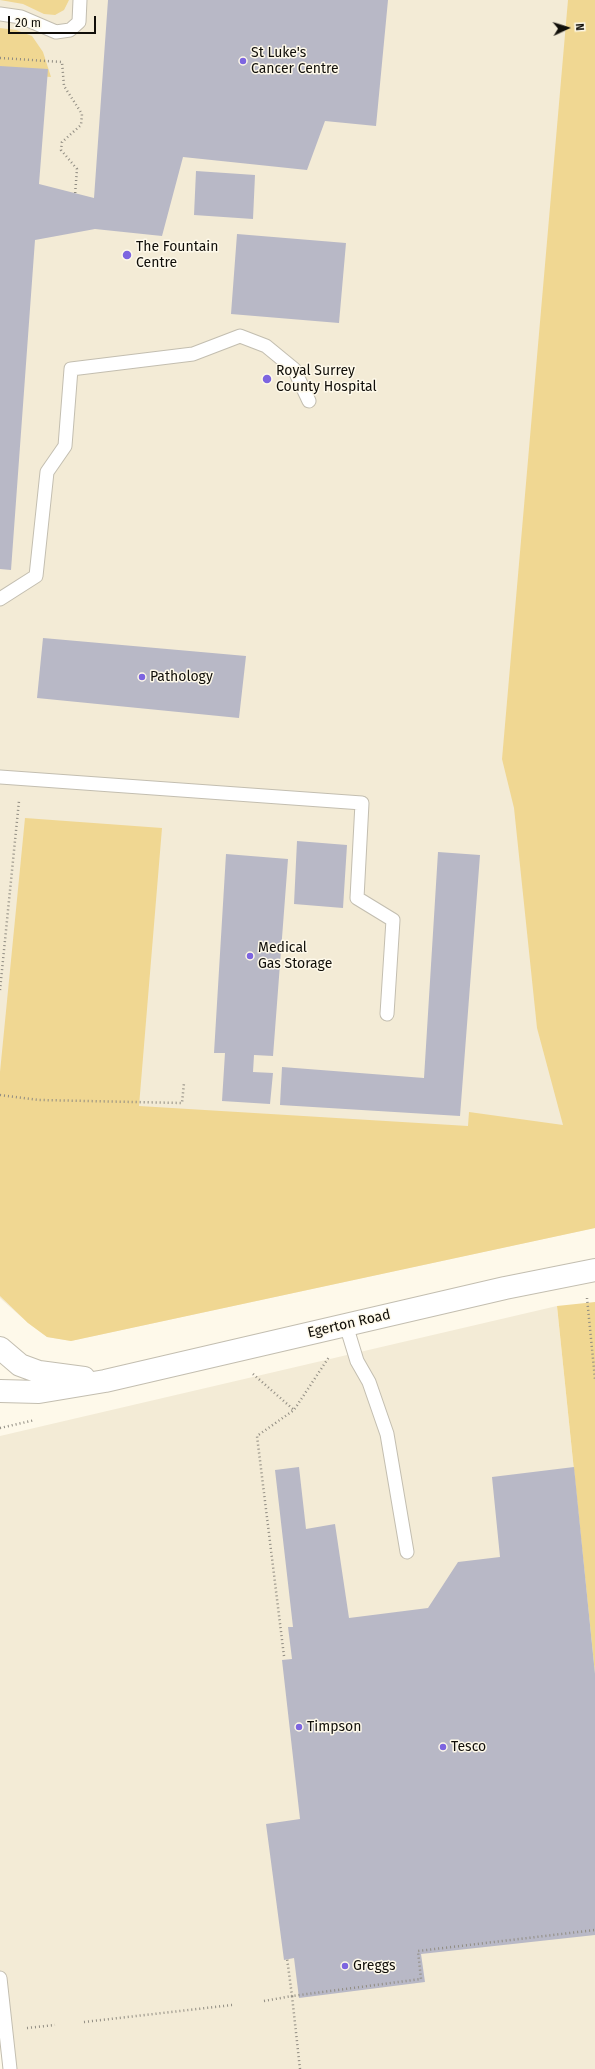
<!DOCTYPE html>
<html>
<head>
<meta charset="utf-8">
<style>
	body { margin:0 }
	#map { position:relative; width:595px; height:2069px; overflow:hidden; background:#fef9ea; font-family:"Fira Sans",sans-serif }
	canvas { display:block }
	.north { position:absolute; left:547px; top:8px; width:40px; height:40px; -webkit-text-stroke:3px #fef9ea; paint-order:stroke; rotate:86deg; font-size:11px; font-weight:700; line-height:16px; text-align:center; color:#100e09 }
	.north::after { content:''; display:block; margin:auto; width:14px; height:18px; background:#100e09; clip-path:polygon(50% 0,100% 100%,50% 72%,0 100%) }
	.scale { position:absolute; left:8px; top:16px; width:88px; height:18px; box-sizing:border-box; border:2px solid #100e09; border-top:0; padding-left:5px; font-size:12px; line-height:14px; white-space:nowrap; color:#100e09; -webkit-text-stroke:3px #fef9ea; paint-order:stroke }
</style>
</head>
<body>
<div id="map">
<canvas width="595" height="2069"></canvas>
<div class="north">N</div>
<div class="scale">20 m</div>
</div>
<script>
const c = document.querySelector('canvas').getContext('2d');
c.lineJoin = 'round';
function fill(path, color) { c.fillStyle = color; c.fill(path, 'evenodd'); }
const poly = rows => new Path2D(rows.map(r => 'M' + r).join(''));
function trace(path, color, width, dash) { c.strokeStyle = color; c.lineWidth = width; c.lineCap = dash ? 'butt' : 'round'; c.setLineDash(dash || []); c.stroke(path); }
function label(font, color, halo, rows, align = 'center') {
  c.font = font + ' "Fira Sans",sans-serif'; c.lineWidth = 3; c.setLineDash([]); c.textBaseline = 'middle'; c.strokeStyle = halo; c.fillStyle = color; for (const [text, x, y, turn = 0] of rows) {
    c.save(); c.translate(x, y); c.rotate((+turn || 0) * Math.PI / 180); c.textAlign = isNaN(turn) ? turn : align; if (halo) c.strokeText(text, 0, 0); c.fillText(text, 0, 0); c.restore();
  }
}
const built = poly([
	[0,0,595,0,595,1228,71,1341,47,1337,28,1323,0,1298],
	[557,1306,595,1674,595,2069,3,2069,0,2044,0,1436]
]);
const green = poly([
	[0,0,69,0,64,10,55,15,44,14,23,4],
	[568,0,595,0,595,1228,71,1341,47,1337,28,1323,0,1296,0,1072,25,818,162,828,139,1106,468,1126,469,1112,563,1125,537,1028,514,808,502,759],
	[0,28,16,30,32,36,43,52,51,77,0,73],
	[595,1302,595,1674,557,1306]
]);
const building = poly([
	[108,0,388,0,376,126,325,121,307,170,183,157,162,236,95,229,35,240,11,570,0,569,0,66,48,69,39,184,94,198],
	[196,171,255,175,253,219,194,215],
	[237,234,346,243,339,323,231,314],
	[43,638,246,656,239,718,37,698],
	[297,841,347,845,343,908,294,904],
	[438,852,480,855,460,1116,280,1105,282,1067,424,1078],
	[226,854,288,859,273,1056,254,1055,253,1072,273,1073,270,1104,222,1101,225,1053,214,1053],
	[299,1467,306,1529,335,1524,349,1618,428,1608,458,1562,500,1557,492,1477,574,1467,595,1674,595,1935,421,1954,425,1982,299,1998,294,1958,284,1960,266,1824,300,1819,282,1660,292,1659,288,1627,293,1627,275,1470]
]);
const path = poly([
	[0,58,62,62,64,86,82,114,81,125,62,142,61,150,77,169,75,195],
	[0,990,19,801],
	[0,1095,39,1100,182,1103,184,1083],
	[587,1298,595,1379],
	[253,1374,294,1410],
	[0,1428,35,1420],
	[284,1656,257,1436,294,1410,329,1357],
	[264,2001,292,1996,287,1958],
	[84,2022,232,2005],
	[27,2028,55,2025],
	[300,2069,292,1996,421,1979,418,1951,595,1930]
]);
const service = poly([
	[0,14,21,17,56,32,70,30,79,22,80,0],
	[0,599,36,576,47,472,65,446,71,369,193,354,240,336,266,346,294,369,309,401],
	[0,777,362,803,357,898,393,920,387,1014],
	[346,1325,357,1361,369,1382,387,1434,407,1552],
	[0,1978,10,2069]
]);
const tertiary = poly([
	[0,1348,20,1365,39,1372,84,1378],
	[0,1391,39,1392,105,1381,505,1288,595,1270]
]);
const markers = [
	[243,61,4,"#7d65e0"],
	[127,255,5,"#7d65e0"],
	[267,379,5,"#7d65e0"],
	[142,677,4,"#7d65e0"],
	[250,956,4,"#7d65e0"],
	[299,1727,4,"#7d65e0"],
	[443,1747,4,"#7d65e0"],
	[345,1966,4,"#7d65e0"]
];
const poiNames = [
	["St Luke's",251,53],
	["Cancer Centre",251,69],
	["The Fountain",136,247],
	["Centre",136,263],
	["Royal Surrey",276,371],
	["County Hospital",276,387],
	["Pathology",150,677],
	["Medical",258,948],
	["Gas Storage",258,964],
	["Timpson",307,1727],
	["Tesco",451,1747],
	["Greggs",353,1966]
];
const streetNames = [
	["Egerton Road",349,1324,-13]
];
fill(built, '#f3ebd6');
fill(green, '#f0d792');
fill(building, '#b8b8c6');
trace(service, '#c3beb0', 15);
trace(tertiary, '#c3beb0', 24);
trace(path, '#908c82', 2.5, [1, 3]);
trace(service, '#fff', 13);
trace(tertiary, '#fff', 22);
for (const [x, y, r, color] of markers) { const dot = new Path2D(); dot.arc(x, y, r, 0, 2 * Math.PI); c.fillStyle = color; c.fill(dot); trace(dot, '#fef9ea', 1.5); }
label('14px', '#100e09', '#fef9ea', poiNames, 'left');
label('14px', '#100e09', '#fef9ea', streetNames);
</script>
</body>
</html>
